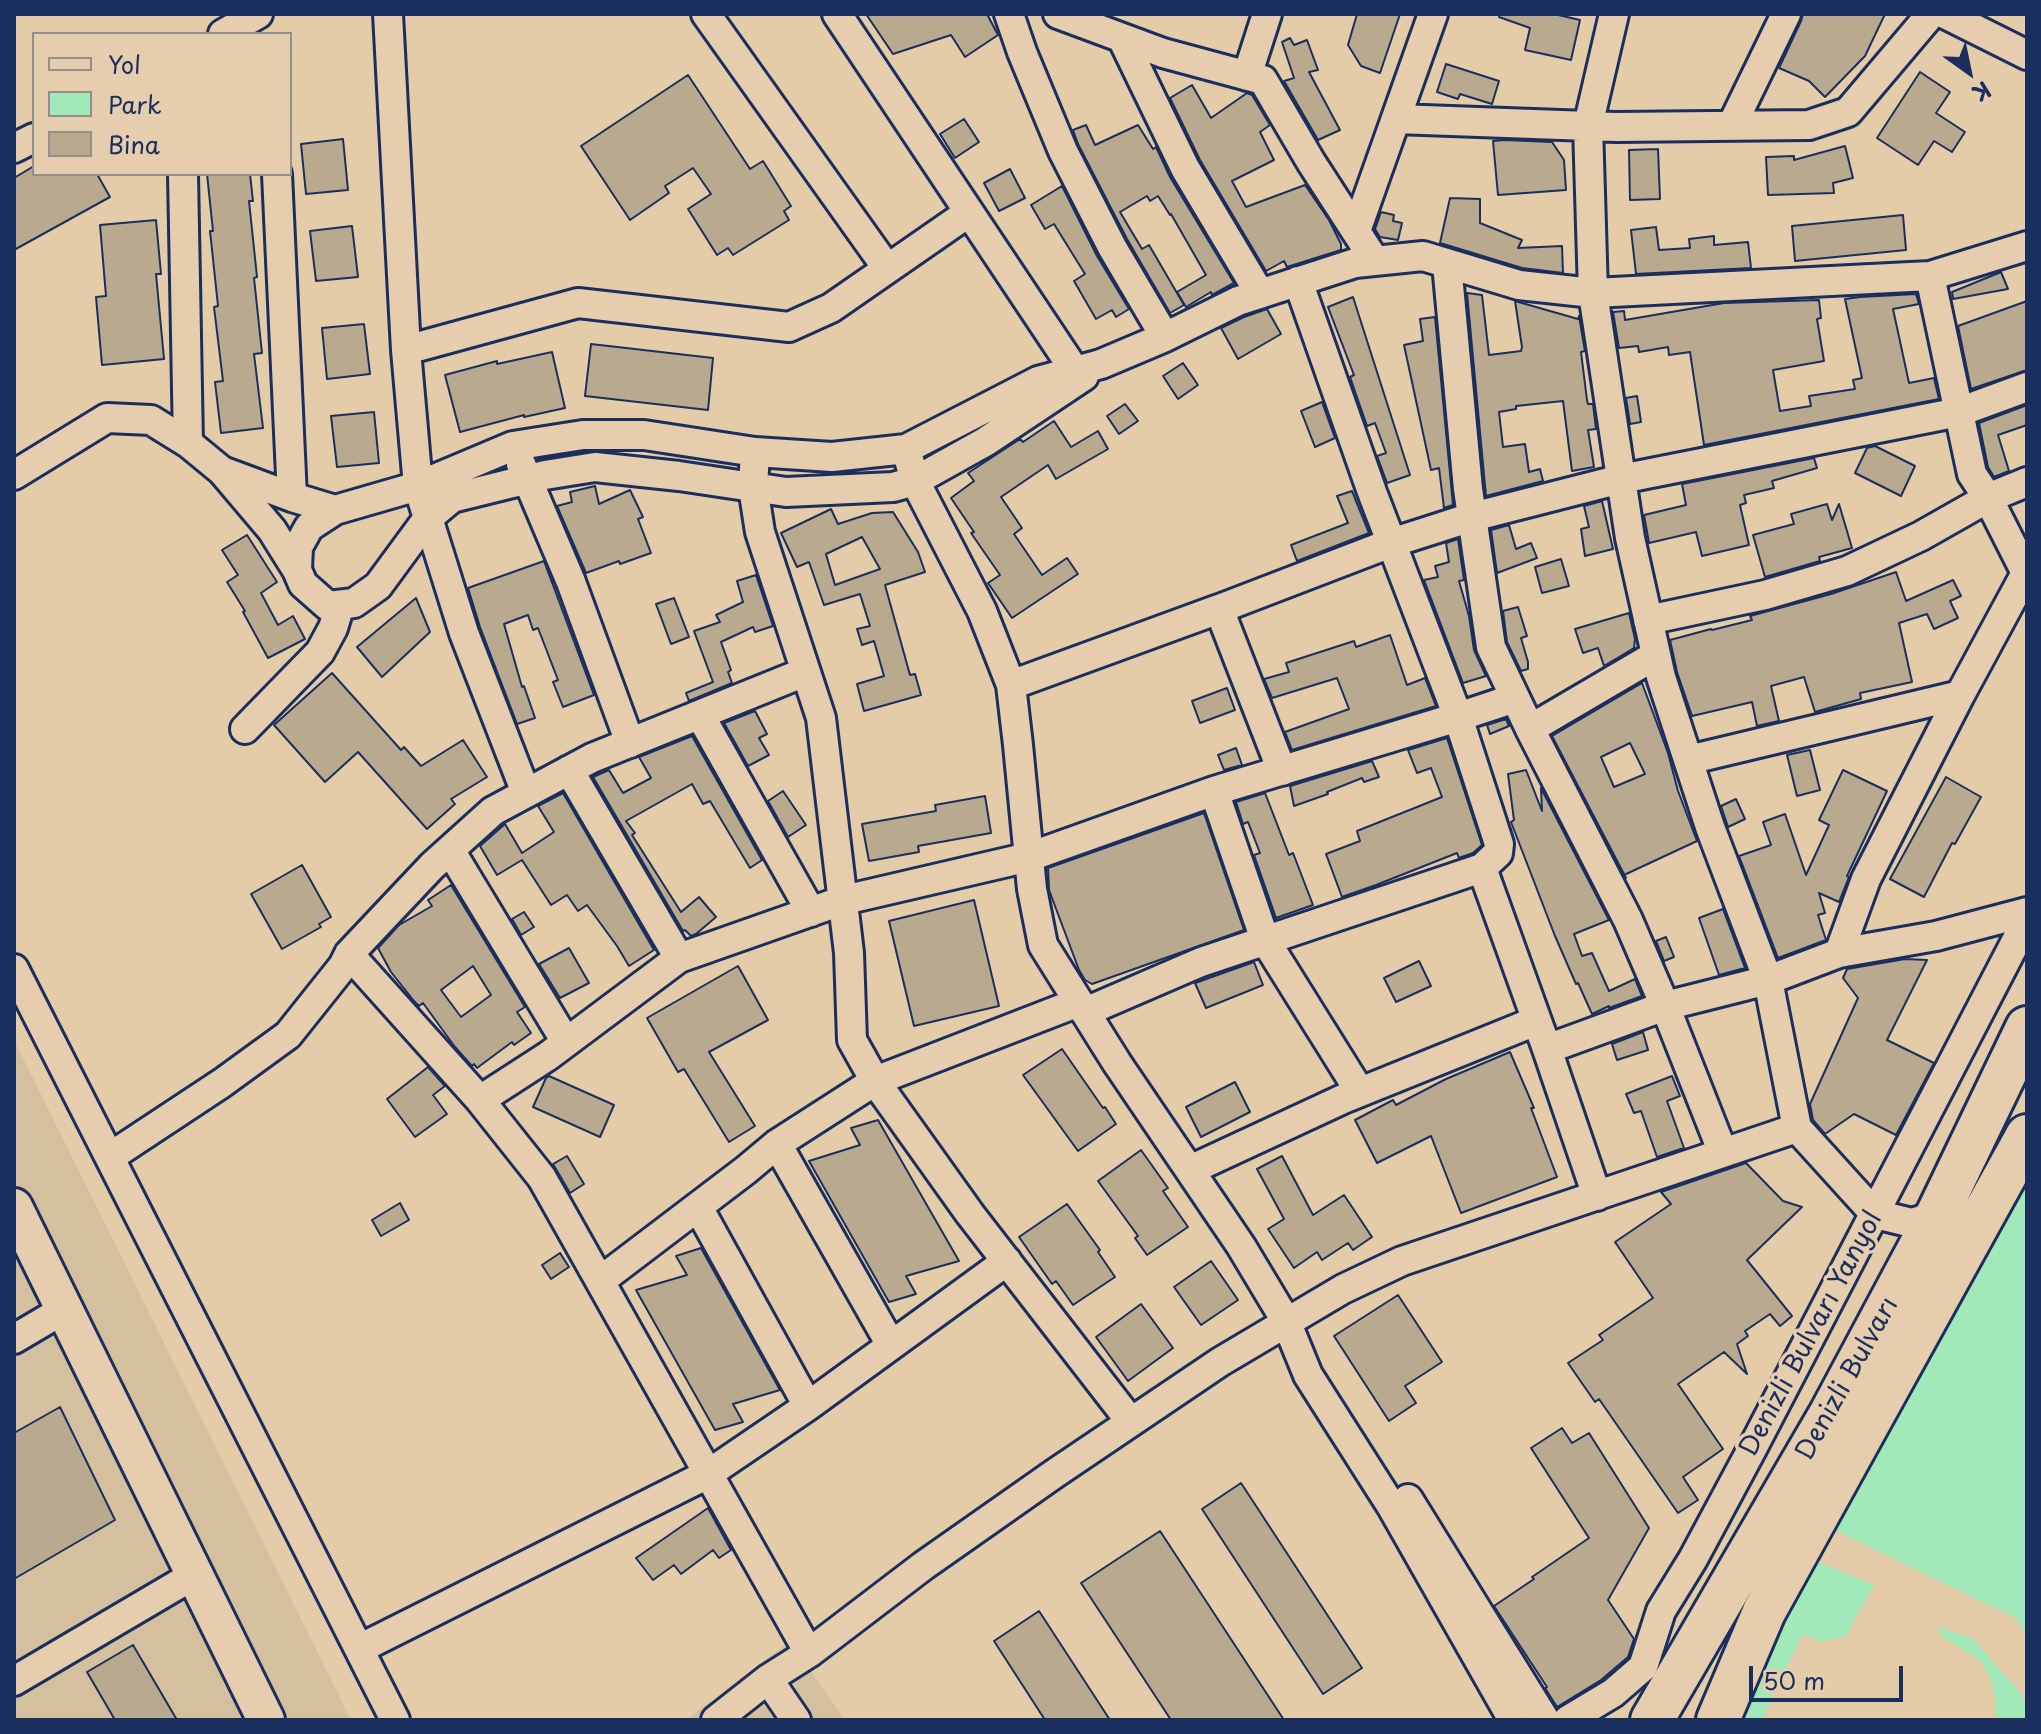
<!DOCTYPE html>
<html>
<head>
<meta charset="utf-8">
<style>
	body { margin:0 }
	#map { position:relative; width:2041px; height:1734px; overflow:hidden; background:#e5cca8; font-family:"Playpen Sans",sans-serif }
	canvas { display:block }
	.frame { position:absolute; inset:0; border:16px solid #1b2f5e; pointer-events:none }
	.legend { position:absolute; left:32px; top:32px; width:260px; height:144px; box-sizing:border-box; background:#e5cdad; border:2px solid #948e8d; margin:0; padding:10px 14px; list-style:none; font-size:24px; color:#1b2f5e }
	.legend li { display:flex; align-items:center; gap:16px; height:40px }
	.legend b { width:40px; border:2px solid #948e8d }
	.north { position:absolute; left:1929px; top:32px; width:80px; height:80px; -webkit-text-stroke:6px #e5cdad; paint-order:stroke; rotate:147deg; font-size:22px; font-weight:700; line-height:32px; text-align:center; color:#1b2f5e }
	.north::after { content:''; display:block; margin:auto; width:28px; height:36px; background:#1b2f5e; clip-path:polygon(50% 0,100% 100%,50% 72%,0 100%) }
	.scale { position:absolute; left:1749px; top:1666px; width:154px; height:36px; box-sizing:border-box; border:4px solid #1b2f5e; border-top:0; padding-left:10px; font-size:24px; line-height:28px; white-space:nowrap; color:#1b2f5e; -webkit-text-stroke:6px #e5cdad; paint-order:stroke }
</style>
</head>
<body>
<div id="map">
<canvas width="2041" height="1734"></canvas>
<div class="frame"></div>
<ul class="legend">
<li><b style="height:10px;background:#e5cdad"></b>Yol</li>
<li><b style="height:22px;background:#a1e9b8"></b>Park</li>
<li><b style="height:22px;background:#b9a98e"></b>Bina</li>
</ul>
<div class="north">K</div>
<div class="scale">50 m</div>
</div>
<script>
const c = document.querySelector('canvas').getContext('2d');
c.lineJoin = 'round';
function fill(path, color) { c.fillStyle = color; c.fill(path, 'evenodd'); }
const poly = rows => new Path2D(rows.map(r => 'M' + r).join(''));
function trace(path, color, width, dash) { c.strokeStyle = color; c.lineWidth = width; c.lineCap = dash ? 'butt' : 'round'; c.setLineDash(dash || []); c.stroke(path); }
function label(font, color, halo, rows, align = 'center') {
  c.font = font + ' "Playpen Sans",sans-serif'; c.lineWidth = 7; c.setLineDash([]); c.textBaseline = 'middle'; c.strokeStyle = halo; c.fillStyle = color; for (const [text, x, y, turn = 0] of rows) {
    c.save(); c.translate(x, y); c.rotate((+turn || 0) * Math.PI / 180); c.textAlign = isNaN(turn) ? turn : align; if (halo) c.strokeText(text, 0, 0); c.fillText(text, 0, 0); c.restore();
  }
}
const built = poly([
	[14,1040,351,1720,14,1720],
	[790,1641,845,1720,686,1720]
]);
const green = poly([
	[2027,1157,2027,1637,2016,1618,1826,1526],
	[1807,1557,1874,1585,1846,1636,1820,1642,1803,1634,1762,1720,1741,1720,1744,1718,1780,1629],
	[1937,1626,1974,1640,2022,1695,2027,1704,2027,1717,2025,1720,2008,1720,1996,1716,1993,1684,1981,1661,1944,1638]
]);
const building = poly([
	[866,14,987,14,998,35,965,57,951,35,893,54,866,14],
	[1357,14,1400,14,1380,73,1361,66,1348,45,1357,14],
	[1500,14,1554,14,1580,20,1571,60,1525,50,1530,28,1499,17,1500,14],
	[1803,14,1885,14,1865,56,1825,97,1809,81,1779,68,1801,21,1803,14],
	[1290,38,1294,45,1307,40,1318,70,1309,72,1340,130,1318,140,1284,81,1294,78,1282,42,1290,38],
	[1446,64,1499,81,1492,104,1460,94,1458,99,1437,92,1446,64],
	[1920,72,1950,92,1936,113,1965,132,1952,152,1934,141,1918,165,1877,138,1920,72],
	[688,75,750,169,763,161,791,206,784,211,789,220,733,255,728,248,717,255,688,209,711,194,693,168,665,186,669,193,630,220,581,146,688,75],
	[1192,85,1211,118,1247,93,1252,95,1270,125,1260,132,1274,160,1232,181,1246,207,1305,185,1329,220,1341,244,1341,250,1287,267,1284,261,1266,271,1200,160,1170,98,1192,85],
	[964,119,979,142,955,158,940,134,964,119],
	[1086,125,1095,145,1138,125,1153,149,1156,147,1170,177,1234,283,1212,295,1211,292,1186,307,1177,292,1206,275,1171,214,1170,215,1158,196,1150,201,1147,196,1120,212,1142,249,1149,245,1184,305,1170,313,1127,239,1078,144,1073,130,1086,125],
	[343,139,348,190,306,194,301,144,343,139],
	[1504,140,1552,142,1564,160,1566,190,1498,195,1493,141,1504,140],
	[1845,146,1853,178,1833,183,1834,193,1768,195,1766,157,1794,156,1794,160,1845,146],
	[1658,149,1660,199,1630,200,1629,150,1658,149],
	[34,166,34,174,97,174,110,197,14,250,14,178,34,166],
	[1010,169,1025,198,999,211,984,183,1010,169],
	[207,174,250,174,253,201,249,201,257,277,254,278,262,353,254,354,263,428,221,433,215,382,223,381,214,307,218,306,210,231,213,231,207,174],
	[1062,186,1097,256,1129,309,1116,317,1112,310,1096,319,1074,281,1085,274,1054,224,1045,229,1031,205,1062,186],
	[1450,198,1480,199,1480,223,1522,240,1518,248,1562,246,1563,273,1522,268,1440,243,1450,198],
	[1381,212,1394,215,1393,221,1402,223,1398,240,1380,237,1375,229,1381,212],
	[1903,215,1906,250,1795,261,1792,226,1903,215],
	[156,220,161,274,156,274,164,359,102,365,96,297,106,296,100,225,156,220],
	[352,226,358,277,316,281,310,231,352,226],
	[1656,227,1659,250,1690,248,1689,239,1714,236,1714,245,1748,242,1751,268,1636,274,1631,230,1656,227],
	[2001,272,2008,289,1953,299,1952,292,2001,272],
	[1467,293,1482,295,1489,355,1521,351,1522,347,1515,301,1578,319,1579,316,1585,351,1581,352,1587,400,1588,404,1593,404,1596,429,1588,430,1594,467,1572,471,1563,401,1516,406,1516,409,1499,412,1503,447,1525,444,1529,472,1540,469,1543,481,1486,496,1467,293],
	[1916,294,1919,304,1893,309,1909,383,1934,378,1939,399,1704,445,1690,352,1669,355,1668,347,1639,352,1638,346,1619,348,1613,312,1624,311,1625,320,1724,303,1819,300,1821,318,1817,319,1824,361,1773,370,1780,411,1811,406,1809,396,1855,389,1853,380,1862,378,1845,299,1860,297,1916,294],
	[1353,297,1410,475,1387,483,1377,456,1386,453,1375,423,1367,426,1350,377,1354,375,1328,307,1353,297],
	[2027,301,2027,370,1971,389,1958,326,2027,301],
	[1267,309,1281,334,1238,359,1221,328,1244,317,1267,309],
	[1435,317,1453,505,1444,508,1439,468,1431,470,1404,345,1423,341,1420,319,1435,317],
	[364,324,370,374,327,379,322,328,364,324],
	[591,344,713,358,708,410,585,396,591,344],
	[552,352,565,408,524,417,524,415,460,432,445,375,497,361,497,364,552,352],
	[1183,363,1198,385,1178,399,1163,376,1183,363],
	[1637,396,1641,422,1630,424,1626,398,1637,396],
	[1322,402,1335,438,1315,447,1301,411,1322,402],
	[1125,404,1138,421,1119,434,1107,416,1125,404],
	[2027,405,2027,425,1998,435,2009,471,1994,477,1988,467,1979,423,2027,405],
	[374,412,379,463,337,467,331,416,374,412],
	[1054,421,1071,447,1098,431,1108,449,1056,479,1048,465,1001,497,1022,528,1014,534,1042,575,1067,558,1078,574,1012,618,988,583,1000,575,971,533,974,532,951,498,974,481,968,473,1020,439,1023,442,1054,421],
	[1875,446,1915,466,1901,496,1855,473,1867,448,1875,446],
	[1814,458,1817,468,1772,481,1774,488,1744,495,1746,503,1740,505,1749,545,1702,556,1696,532,1649,543,1644,515,1686,505,1682,484,1814,458],
	[595,486,599,504,630,490,643,517,638,519,651,553,620,564,619,561,586,573,557,506,572,502,570,492,595,486],
	[1352,491,1369,533,1297,561,1291,545,1348,523,1337,496,1352,491],
	[1602,501,1613,549,1585,556,1581,529,1589,527,1584,506,1602,501],
	[1827,504,1832,520,1839,504,1852,548,1819,557,1820,561,1765,577,1753,535,1794,524,1791,514,1827,504],
	[831,509,838,524,872,513,893,512,918,552,925,572,885,585,910,675,915,674,921,695,864,711,857,684,884,676,874,641,862,645,857,629,870,626,860,594,824,605,809,562,797,567,781,533,831,509],
	[862,537,880,569,835,585,826,554,862,537],
	[1509,525,1516,549,1531,543,1537,558,1497,573,1491,530,1509,525],
	[247,535,277,582,261,593,278,625,293,616,305,639,268,658,243,612,245,611,227,582,238,575,222,550,247,535],
	[1458,539,1464,580,1459,581,1469,616,1474,650,1486,676,1463,683,1424,580,1438,577,1435,566,1449,562,1446,543,1458,539],
	[1561,559,1569,586,1542,593,1535,567,1561,559],
	[544,561,594,695,563,707,553,682,558,680,538,628,533,630,528,615,504,624,522,687,524,686,535,718,517,724,480,627,468,588,544,561],
	[1896,572,1906,601,1953,580,1961,596,1950,601,1958,618,1934,629,1927,614,1899,623,1912,682,1860,693,1861,699,1815,712,1804,677,1771,686,1779,721,1757,726,1752,702,1692,716,1677,672,1670,640,1711,629,1712,630,1752,620,1750,616,1831,594,1896,572],
	[756,575,773,626,755,632,753,627,721,642,731,670,728,672,732,683,689,701,686,693,713,682,694,631,720,622,716,615,743,602,737,581,756,575],
	[416,598,430,632,382,677,357,647,416,598],
	[674,598,689,637,671,644,656,604,674,598],
	[1518,607,1527,636,1521,638,1528,662,1528,669,1521,671,1507,642,1503,611,1518,607],
	[1629,613,1635,639,1634,648,1604,666,1598,648,1583,653,1575,629,1629,613],
	[1390,635,1407,685,1425,678,1436,706,1292,750,1285,732,1349,709,1337,678,1272,698,1264,679,1289,672,1286,663,1354,641,1356,647,1390,635],
	[332,673,401,750,404,747,421,766,463,740,487,777,451,799,455,804,427,829,358,752,325,782,274,725,332,673],
	[1642,683,1668,753,1678,791,1697,841,1624,875,1626,878,1552,736,1642,683],
	[1630,743,1645,774,1614,787,1601,757,1630,743],
	[1227,688,1235,710,1200,723,1192,701,1227,688],
	[755,711,767,734,759,738,769,755,748,766,724,723,755,711],
	[1506,719,1509,726,1490,734,1487,725,1506,719],
	[692,736,762,860,750,868,710,801,703,804,692,784,626,821,635,833,632,835,681,912,699,897,716,917,696,934,691,936,685,930,683,931,593,777,609,770,623,793,651,778,639,757,692,736],
	[1447,738,1482,845,1473,853,1459,858,1457,853,1376,885,1342,897,1326,854,1360,841,1357,831,1442,797,1431,768,1417,773,1408,750,1447,738],
	[1236,748,1242,765,1224,770,1218,755,1236,748],
	[1810,750,1820,790,1797,796,1787,755,1810,750],
	[1372,761,1379,777,1364,782,1362,778,1327,792,1328,794,1294,806,1290,786,1372,761],
	[1526,770,1542,811,1541,788,1609,920,1574,934,1582,956,1592,953,1609,991,1635,979,1642,996,1609,1008,1609,1006,1592,1014,1578,983,1576,984,1555,936,1511,822,1514,820,1508,774,1526,770],
	[1843,770,1887,791,1847,876,1849,877,1839,902,1819,893,1825,913,1818,915,1826,940,1778,958,1739,856,1771,845,1763,822,1785,814,1806,875,1829,825,1819,820,1843,770],
	[1946,777,1981,797,1955,844,1952,843,1924,897,1890,879,1946,777],
	[783,791,806,825,788,837,768,801,783,791],
	[563,793,654,950,629,966,617,946,587,905,578,911,567,895,551,905,522,860,497,875,480,846,505,824,522,853,554,832,538,806,563,793],
	[1265,793,1289,855,1293,853,1313,905,1276,918,1254,855,1260,853,1248,822,1243,824,1236,802,1265,793],
	[985,796,991,833,918,846,919,852,869,861,862,824,936,811,935,805,985,796],
	[1736,799,1745,819,1728,827,1721,806,1736,799],
	[1204,813,1244,930,1092,984,1085,980,1079,970,1049,890,1048,868,1204,813],
	[302,865,331,917,319,924,321,927,282,949,251,894,302,865],
	[451,885,525,1007,517,1012,531,1033,514,1045,512,1042,477,1068,474,1064,472,1066,455,1047,423,1003,419,1006,414,1001,391,972,378,948,399,925,432,906,428,900,451,885],
	[473,966,491,995,461,1017,441,990,473,966],
	[974,900,999,1006,914,1026,889,921,974,900],
	[1723,909,1745,968,1719,975,1699,918,1723,909],
	[524,912,534,927,521,935,512,919,524,912],
	[1666,937,1674,957,1664,961,1656,941,1666,937],
	[569,948,589,983,560,998,539,964,569,948],
	[1905,959,1927,960,1887,1040,1934,1063,1896,1135,1854,1114,1825,1134,1813,1120,1810,1104,1858,998,1843,978,1847,969,1905,959],
	[1419,961,1431,986,1396,1002,1384,978,1419,961],
	[1254,962,1263,985,1206,1008,1195,983,1254,962],
	[738,966,768,1020,709,1052,755,1126,729,1142,684,1069,678,1072,647,1018,738,966],
	[1643,1032,1648,1050,1617,1060,1612,1044,1643,1032],
	[1062,1049,1103,1108,1105,1107,1116,1124,1078,1151,1023,1075,1062,1049],
	[1510,1052,1534,1108,1531,1108,1557,1177,1461,1213,1431,1136,1377,1163,1355,1120,1393,1100,1396,1105,1446,1079,1510,1052],
	[428,1067,445,1086,433,1095,447,1114,415,1137,387,1099,428,1067],
	[549,1076,614,1105,600,1137,533,1107,546,1078,549,1076],
	[1672,1076,1680,1096,1667,1101,1684,1148,1657,1157,1641,1111,1634,1113,1626,1094,1672,1076],
	[1235,1082,1250,1112,1201,1137,1186,1107,1235,1082],
	[878,1120,959,1261,906,1276,916,1294,889,1302,809,1161,860,1145,851,1128,878,1120],
	[1141,1150,1168,1188,1163,1191,1188,1227,1147,1255,1135,1238,1138,1236,1098,1181,1141,1150],
	[567,1156,584,1184,570,1193,553,1164,567,1156],
	[1282,1156,1313,1215,1344,1195,1372,1237,1353,1250,1348,1243,1322,1260,1317,1252,1294,1268,1268,1229,1284,1219,1257,1169,1282,1156],
	[1746,1163,1783,1201,1802,1207,1747,1260,1792,1316,1780,1326,1770,1314,1745,1331,1748,1336,1737,1344,1747,1374,1724,1352,1678,1384,1723,1449,1683,1477,1698,1500,1678,1513,1599,1399,1595,1402,1568,1363,1603,1340,1599,1335,1653,1298,1615,1242,1671,1204,1661,1192,1746,1163],
	[400,1203,409,1220,381,1236,372,1220,400,1203],
	[1067,1204,1100,1250,1098,1252,1115,1277,1073,1305,1056,1281,1052,1284,1019,1237,1067,1204],
	[701,1248,780,1390,733,1404,743,1422,715,1430,636,1290,687,1275,676,1256,701,1248],
	[560,1253,569,1267,551,1279,542,1265,560,1253],
	[1211,1261,1238,1300,1201,1325,1174,1287,1211,1261],
	[1398,1295,1442,1362,1405,1386,1416,1403,1389,1421,1334,1336,1398,1295],
	[1141,1304,1173,1348,1128,1381,1096,1337,1141,1304],
	[60,1407,115,1520,14,1579,14,1433,60,1407],
	[1562,1428,1572,1443,1589,1433,1649,1528,1608,1600,1634,1639,1628,1657,1601,1680,1557,1707,1545,1688,1547,1687,1494,1606,1534,1579,1532,1577,1589,1538,1531,1448,1562,1428],
	[1241,1483,1362,1668,1323,1694,1202,1509,1241,1483],
	[708,1508,731,1550,719,1558,713,1550,681,1574,674,1565,653,1580,636,1558,708,1508],
	[1160,1531,1284,1720,1171,1720,1081,1583,1160,1531],
	[1039,1611,1110,1720,1045,1720,994,1641,1039,1611],
	[133,1645,177,1720,115,1720,87,1672,133,1645]
]);
const minor = poly([
	[388,14,406,350],
	[706,14,887,268],
	[837,14,1075,371],
	[1009,14,1022,52,1063,151,1112,247,1165,337],
	[1058,14,1163,53,1263,80,1311,162,1375,261],
	[1614,14,1588,126,1593,293,1930,276,2027,246],
	[1945,14,2027,55],
	[223,34,258,14],
	[1122,38,1185,168,1260,294],
	[1247,76,1267,14],
	[1396,119,1616,127,1809,125,1848,112,1931,14],
	[1732,125,1786,14],
	[14,148,34,138],
	[183,174,188,443],
	[277,174,292,497],
	[1356,231,1433,14],
	[1447,264,1468,489,1491,647,1530,729,1628,920,1665,1006,1723,1153],
	[1298,281,1372,492,1458,717,1499,844,1498,853,1482,868,1547,1049],
	[906,449,915,481,982,611,1011,685,1018,745,1032,889,1043,945,1117,1063,1241,1246,1286,1321,1308,1375,1392,1507,1513,1720],
	[755,452,753,487,760,532,821,718,849,953,852,1040,875,1081,970,1214,1131,1422],
	[521,464,571,582,630,743],
	[222,471,292,497,335,510,418,486,513,446,583,435,644,435,755,452,832,457,906,449,1038,381,1101,364,1165,337,1238,301,1355,263,1423,256,1519,285,1593,293,1630,538,1661,677,1710,827,1768,980,1797,1128],
	[14,475,107,418,151,420,188,443,222,471,272,530,297,570],
	[335,510,309,527,298,547,297,570,303,584,328,606,354,603,378,586,428,518,452,498,545,475,595,467,679,476,786,492,893,487,915,481,985,442,1084,376],
	[1219,609,1391,543,1472,517,1621,479,1959,412,2027,387],
	[1648,620,1765,595,1847,571,1921,536,1988,498,2027,482],
	[1011,685,1219,609,1282,771],
	[700,715,811,912],
	[245,729,320,652,333,628,340,605],
	[1530,729,1656,655],
	[1688,760,1960,695],
	[569,770,679,958],
	[1214,791,1458,717,1515,698],
	[526,793,464,633,418,486,406,350,578,303,789,327,831,308,968,213],
	[450,850,566,1042],
	[1839,953,1866,879,1960,695,2026,573,1988,498,1972,474,1930,276],
	[349,954,480,1100,542,1178,809,1653],
	[14,969,395,1720],
	[1085,1012,1201,962,1482,868],
	[480,1100,548,1056,679,958,844,900,1029,857,1214,791,1265,940,1360,1092],
	[777,1144,891,1345],
	[110,1157,222,1083,288,1035,343,966,349,954,432,866,493,811,592,758,805,672],
	[1190,1170,1343,1099,1536,1021],
	[1597,1196,1547,1049,1665,1006,1768,980,1839,953,1936,936,2027,912],
	[698,1207,808,1406],
	[600,1281,746,1170,777,1144,875,1081,1079,1002],
	[14,1339,63,1310],
	[1408,1499,1545,1720],
	[359,1649,708,1474,808,1406,1007,1261],
	[768,1679,796,1720],
	[14,1681,194,1575],
	[716,1720,768,1679,809,1653,923,1566,1054,1474,1220,1362,1343,1289,1402,1261,1797,1128,1875,1214,1912,1223,1937,1215],
	[1568,1720,1613,1693,1643,1667,1661,1611,1693,1559,1752,1449,2027,920]
]);
const major = poly([
	[14,1207,266,1720]
]);
const highway = poly([
	[1652,1720,1831,1413,1937,1215,2027,1028],
	[1718,1720,1764,1612,2027,1136]
]);
const streetNames = [
	["Denizli Bulvarı Yanyol",1812,1334,-62],
	["Denizli Bulvarı",1848,1379,-61]
];
fill(built, '#d4bf9f');
fill(green, '#a1e9b8');
fill(building, '#b9a98e');
trace(building, '#1b2f5e', 2);
trace(minor, '#1b2f5e', 34);
trace(major, '#1b2f5e', 42);
trace(highway, '#1b2f5e', 48);
trace(minor, '#e5cdad', 28);
trace(major, '#e5cdad', 36);
trace(highway, '#e5cdad', 42);
label('26px', '#1b2f5e', '#e5cdad', streetNames);
</script>
</body>
</html>
